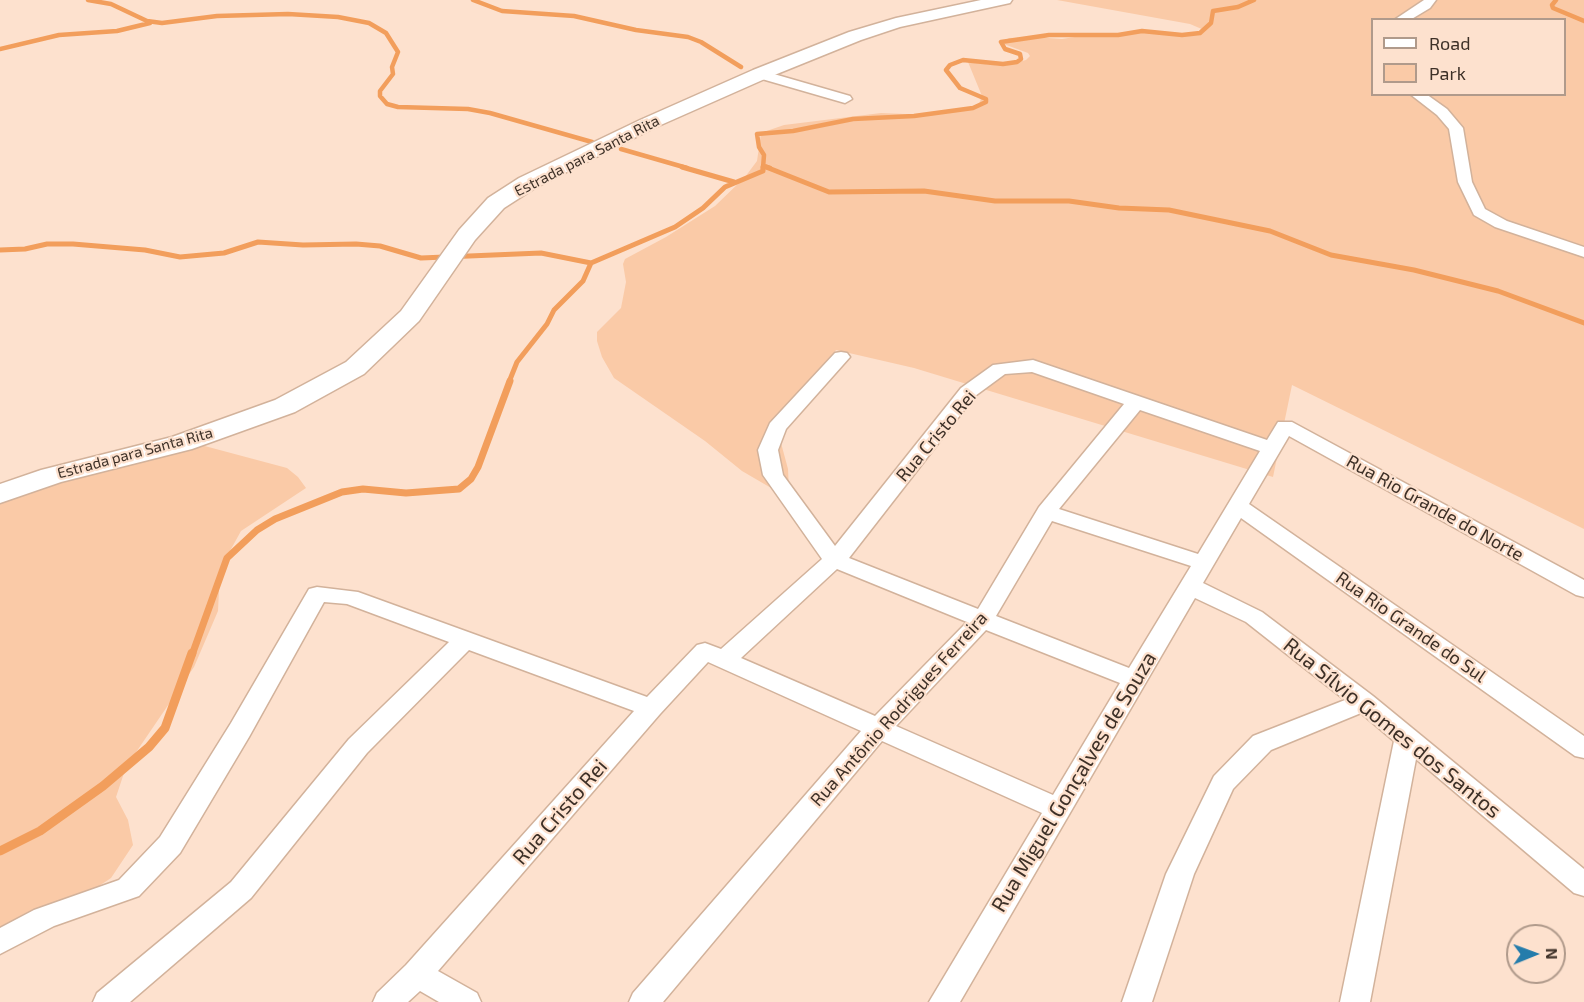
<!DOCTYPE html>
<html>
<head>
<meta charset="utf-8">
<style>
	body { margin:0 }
	#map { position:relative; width:1584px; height:1002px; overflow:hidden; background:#fde1ce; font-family:"Exo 2",sans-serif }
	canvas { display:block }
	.legend { position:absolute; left:1371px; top:18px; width:195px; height:78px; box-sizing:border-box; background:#fde1ce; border:2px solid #b09a8b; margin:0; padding:8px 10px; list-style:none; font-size:18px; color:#3d3027 }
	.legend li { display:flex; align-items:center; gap:12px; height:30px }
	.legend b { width:30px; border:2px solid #b09a8b }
	.north { position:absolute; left:1506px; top:924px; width:60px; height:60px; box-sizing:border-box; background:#fde1ce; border:2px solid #b09a8b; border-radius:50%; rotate:89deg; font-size:16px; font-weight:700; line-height:24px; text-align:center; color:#3d3027 }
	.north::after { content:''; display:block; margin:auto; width:21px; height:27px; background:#247cab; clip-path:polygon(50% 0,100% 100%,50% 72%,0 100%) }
</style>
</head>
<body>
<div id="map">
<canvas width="1584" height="1002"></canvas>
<ul class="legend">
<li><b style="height:8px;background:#fff"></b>Road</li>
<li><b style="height:16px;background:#facaa7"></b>Park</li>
</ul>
<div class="north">N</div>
</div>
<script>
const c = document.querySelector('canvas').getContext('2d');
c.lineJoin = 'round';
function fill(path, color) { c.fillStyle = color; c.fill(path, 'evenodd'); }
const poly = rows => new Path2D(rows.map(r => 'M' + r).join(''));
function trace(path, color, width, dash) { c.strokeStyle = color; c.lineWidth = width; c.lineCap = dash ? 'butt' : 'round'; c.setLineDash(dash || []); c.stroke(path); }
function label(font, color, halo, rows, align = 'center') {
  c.font = font + ' "Exo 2",sans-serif'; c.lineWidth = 4.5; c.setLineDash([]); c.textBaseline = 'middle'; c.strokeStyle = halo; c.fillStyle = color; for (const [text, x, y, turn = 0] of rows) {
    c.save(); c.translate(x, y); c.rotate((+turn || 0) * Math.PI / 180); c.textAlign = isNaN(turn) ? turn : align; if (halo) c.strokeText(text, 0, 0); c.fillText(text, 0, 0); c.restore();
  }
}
const green = poly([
	[1057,0,1584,0,1584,529,1292,385,1273,477,914,368,836,350,789,424,781,443,788,469,789,490,778,492,742,471,705,441,614,378,602,357,597,341,597,332,621,308,626,282,623,264,625,259,666,237,715,206,745,177,757,161,761,133,784,125,881,113,929,115,961,111,976,106,979,104,982,96,968,62,1003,66,1026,60,1030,56,1028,53,1001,43,1009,38,1034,37,1062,39,1081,36,1156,32,1183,35,1200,33,1204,30,1190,24],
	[1372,20,1564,20,1564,94,1372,94],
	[186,441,287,468,298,477,306,488,241,531,220,569,218,611,194,667,126,767,116,797,128,820,133,845,111,878,63,910,0,940,0,497]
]);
const streamFar3 = poly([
	[88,0,111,4,147,21,162,23,217,16,288,14,338,17,369,23,386,33,398,52,392,67,393,74,380,91,380,96,387,104,398,107,468,109,490,113,592,142],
	[473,0,502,11,574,16,636,30,688,37,701,42,741,67],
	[1556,0,1552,5,1553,8,1584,21],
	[0,49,59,35,117,31,150,23],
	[621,149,687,168],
	[764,166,770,168],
	[763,168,764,155,759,147,757,134,793,131,853,119,914,116,973,108,986,102,986,99,960,88,946,70,950,65,963,60,1003,64,1017,62,1021,59,1020,54,1005,49,1001,42,1049,35,1118,35,1142,31,1182,35,1200,33,1211,23,1213,11,1238,7,1254,0]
]);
const streamFar2 = poly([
	[682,167,734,182],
	[766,167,829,192,924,191,995,201,1069,201,1119,208,1169,210,1270,231,1331,255,1414,270,1498,291,1584,323],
	[0,250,25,249,47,244,73,244,145,250,180,257,224,253,258,242,303,245,356,244,380,246,421,258,541,253,591,263],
	[509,382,517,362,547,324,554,310,583,281,591,263,675,227,703,208,725,187,763,171,763,167]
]);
const streamFar1 = poly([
	[192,655,227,558,257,530,275,519,342,492,363,489,406,493,459,489,471,479,478,467,510,381]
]);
const stream = poly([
	[0,851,40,831,103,786,149,747,165,728,192,653]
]);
const minor = poly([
	[1424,0,1436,0,1430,8,1410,20,1394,20,1424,0],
	[760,70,850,96,852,99,845,103,755,77,754,74,755,71,760,70],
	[1410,94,1426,94,1447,109,1463,128,1472,182,1485,209,1507,221,1584,247,1584,257,1495,227,1474,215,1458,182,1449,129,1437,115,1410,94],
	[841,352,847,353,850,357,786,429,778,450,783,475,835,546,961,388,993,365,1033,360,1267,440,1278,422,1292,422,1584,580,1584,597,1576,595,1289,436,1249,504,1584,736,1584,758,1575,756,1241,518,1203,583,1262,612,1373,696,1584,869,1584,896,1574,893,1416,759,1370,1002,1340,1002,1394,741,1361,713,1271,750,1233,789,1194,874,1152,1002,1122,1002,1166,874,1214,776,1253,736,1345,700,1246,622,1195,598,960,1002,929,1002,1042,813,882,741,663,1002,629,1002,633,993,861,731,708,662,660,714,438,971,477,993,481,1002,439,1002,420,991,408,1002,373,1002,377,993,406,965,634,711,469,650,367,753,251,898,130,1002,93,1002,97,993,231,882,349,739,449,642,347,604,324,602,249,737,180,853,139,896,54,926,0,954,0,928,34,910,119,880,160,837,231,723,309,589,317,587,358,592,647,697,697,645,705,643,721,649,822,559,763,475,758,450,770,423,835,353,841,352],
	[1032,372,1124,404,1039,507,978,609,849,558,975,396,1005,374,1032,372],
	[1140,410,1260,451,1198,554,1059,509,1140,410],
	[1052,521,1191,566,1129,668,996,616,1052,521],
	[837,569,967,622,875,716,741,658,837,569],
	[986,630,1120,683,1053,795,896,726,986,630]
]);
const secondary = poly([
	[981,0,1012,0,1010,3,900,27,861,40,767,78,654,128,535,188,504,208,475,240,419,321,364,374,295,412,192,449,61,482,0,503,0,484,41,470,172,437,275,400,346,362,401,311,459,230,488,198,519,178,640,120,753,70,849,32,896,18,981,0]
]);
const farStreetnames = [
	["Estrada para Santa Rita",587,156,-27],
	["Estrada para Santa Rita",135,453,-15]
];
const streetNames = [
	["Rua Cristo Rei",936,436,-50],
	["Rua Rio Grande do Norte",1435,508,29],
	["Rua Rio Grande do Sul",1411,627,35],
	["Rua Antônio Rodrigues Ferreira",899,709,-48]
];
const nearStreetnames = [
	["Rua Sílvio Gomes dos Santos",1392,728,39],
	["Rua Miguel Gonçalves de Souza",1074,782,-59],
	["Rua Cristo Rei",560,812,-49]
];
fill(green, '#facaa7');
trace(streamFar3, '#f29e5c', 4.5);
trace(streamFar2, '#f29e5c', 5);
trace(streamFar1, '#f29e5c', 7);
trace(stream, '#f29e5c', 9);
trace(minor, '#d2b29b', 3);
trace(secondary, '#d2b29b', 3);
fill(minor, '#fff');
fill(secondary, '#fff');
label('15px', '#3d3027', '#fde1ce', farStreetnames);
label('18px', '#3d3027', '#fde1ce', streetNames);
label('21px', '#3d3027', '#fde1ce', nearStreetnames);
</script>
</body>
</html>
